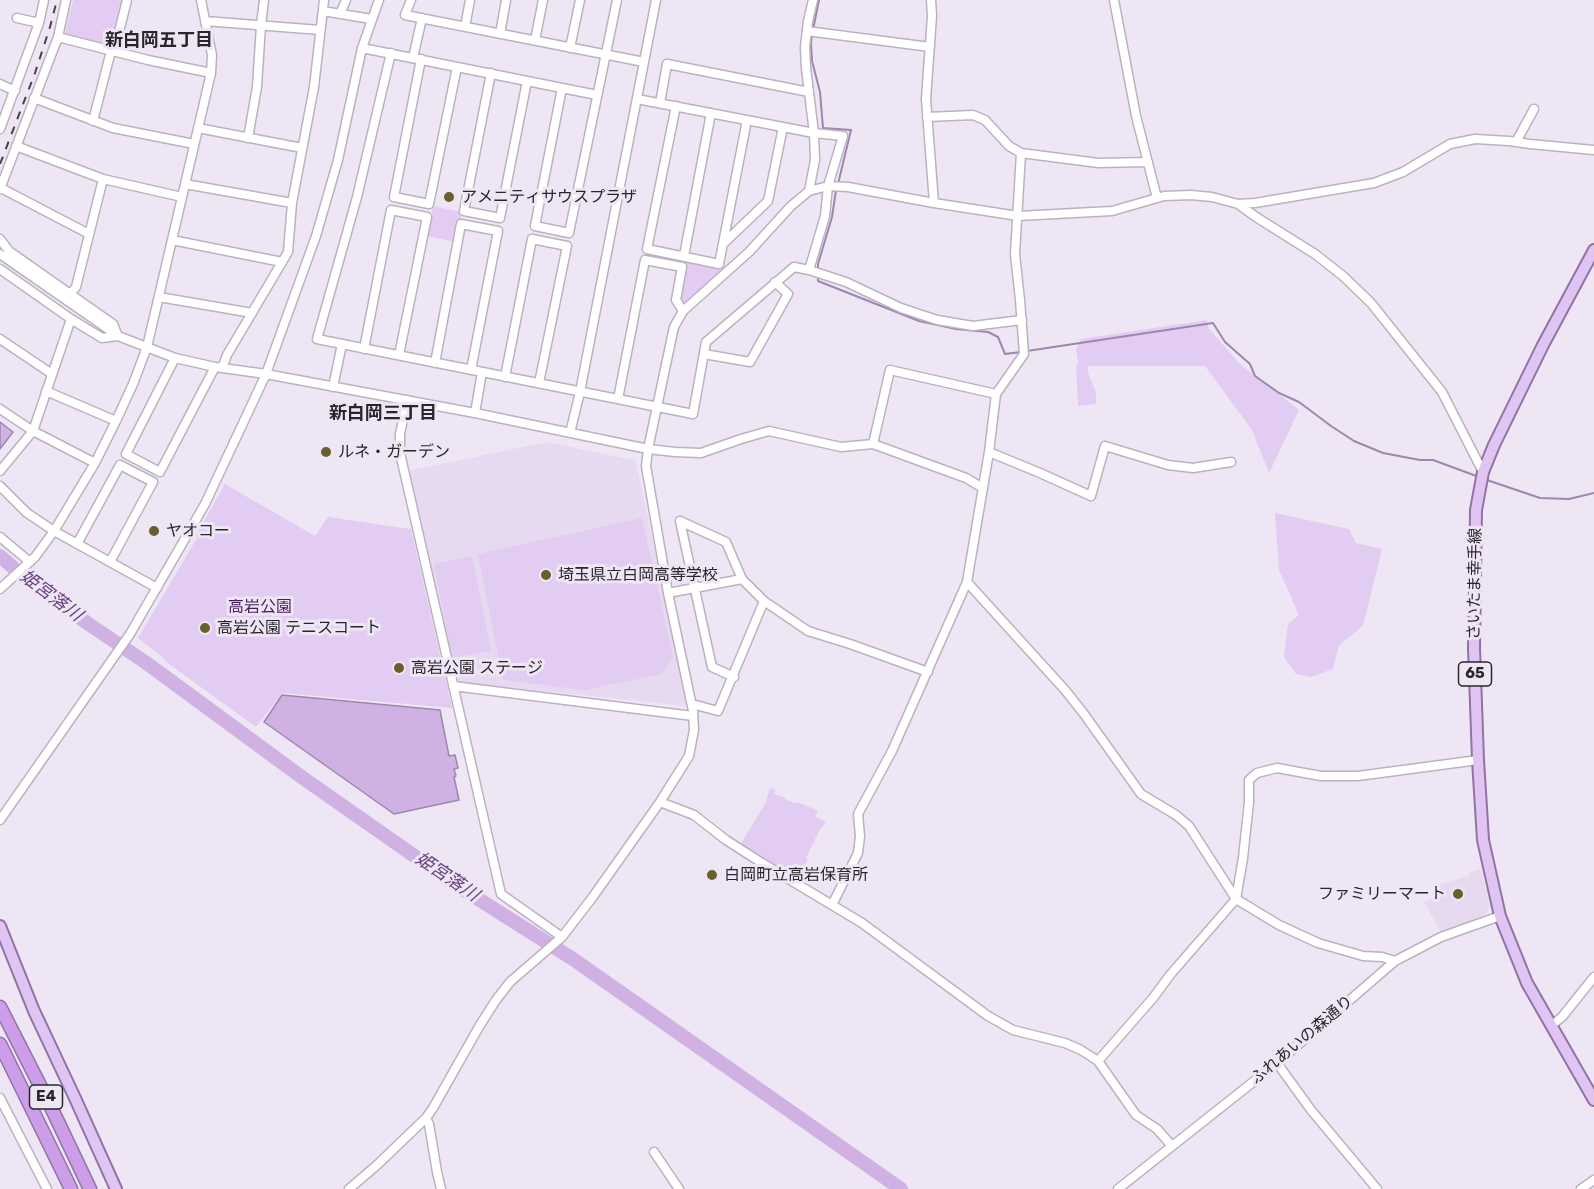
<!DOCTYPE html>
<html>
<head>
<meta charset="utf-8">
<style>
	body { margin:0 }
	canvas { display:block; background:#efe6f5 }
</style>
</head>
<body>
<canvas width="1594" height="1189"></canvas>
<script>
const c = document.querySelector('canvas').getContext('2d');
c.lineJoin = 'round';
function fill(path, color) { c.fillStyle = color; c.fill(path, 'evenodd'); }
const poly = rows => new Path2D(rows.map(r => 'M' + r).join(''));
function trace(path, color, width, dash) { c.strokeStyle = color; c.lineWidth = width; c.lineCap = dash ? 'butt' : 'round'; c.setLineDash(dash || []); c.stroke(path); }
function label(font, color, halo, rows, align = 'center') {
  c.font = font + ' Rubik,"Noto Sans JP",sans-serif'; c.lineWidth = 6; c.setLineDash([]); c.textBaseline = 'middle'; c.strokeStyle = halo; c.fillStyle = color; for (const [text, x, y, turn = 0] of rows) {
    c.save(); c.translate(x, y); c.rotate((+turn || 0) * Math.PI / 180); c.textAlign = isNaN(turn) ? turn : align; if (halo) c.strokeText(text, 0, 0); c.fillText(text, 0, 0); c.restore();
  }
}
const built = poly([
	[547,442,634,460,636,462,687,704,685,706,458,682,455,679,408,471],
	[1481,869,1490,907,1484,916,1441,932,1424,902,1436,896,1433,886,1469,876,1469,872]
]);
const green = poly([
	[73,0,124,0,112,47,65,34],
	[433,206,462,212,456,242,427,236],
	[685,260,726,267,684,303,679,296],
	[1207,320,1209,329,1240,364,1299,410,1269,473,1252,430,1205,366,1088,366,1088,373,1096,392,1096,404,1078,406,1076,367,1078,362,1076,349,1081,339],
	[225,484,315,536,328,517,411,529,452,708,282,693,256,727,169,664,161,656,138,638,197,538,196,535],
	[1275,513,1349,529,1356,543,1382,549,1363,626,1339,645,1333,669,1311,677,1296,674,1284,657,1288,624,1299,615,1279,570],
	[642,518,673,656,662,674,585,690,503,680,478,554],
	[472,556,491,651,452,658,434,564],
	[770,788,776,790,774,794,784,797,785,799,796,804,797,802,805,805,818,811,815,817,826,822,819,831,806,858,808,859,796,881,740,845,765,804]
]);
const water = poly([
	[0,422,13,432,0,449,0,422],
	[282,695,440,710,449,756,455,755,458,768,454,769,456,776,454,777,459,800,394,814,264,722,282,695]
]);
const stream = poly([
	[813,30,819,0],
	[812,35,811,43,812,61,820,92,823,128,851,130,838,184],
	[818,269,818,264,832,217,836,190],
	[818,275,818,281,919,321,956,329,988,332,998,337,1005,354,1021,352],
	[1027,351,1213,323,1225,342,1250,364,1255,376,1279,393,1299,402,1331,426,1354,441,1383,453,1420,460,1433,460,1479,477],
	[1484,479,1540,498,1569,499,1594,493]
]);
const river = poly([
	[0,556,26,579,90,625,145,662,303,778,453,883,573,959,901,1189]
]);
const minor = poly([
	[411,0,405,15,644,62],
	[931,0,932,16,926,99,934,203],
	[1114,0,1136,116,1157,198],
	[323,11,371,19],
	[340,14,346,0],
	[17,18,39,23],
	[205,21,320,30],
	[465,27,470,0],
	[807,31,930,47],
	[500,34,506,0],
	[58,37,148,60,211,73],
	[535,40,543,0],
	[362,48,597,95],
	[570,48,580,0],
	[114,52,127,0],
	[391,53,357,197,317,339,693,414,706,342,794,267,809,270,825,216,828,186,843,136,814,133,637,99],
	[413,58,422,18],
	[421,59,394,197,429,204,457,67],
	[491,73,464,211,500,218,527,81],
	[0,84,15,91],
	[562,88,535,226,569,233,617,0],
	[34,98,113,128,194,144],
	[660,103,667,64,809,92],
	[676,106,647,249,719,264,747,120],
	[927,117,973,115,985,120,1009,146,1021,153,1098,163,1148,162],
	[93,121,111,51],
	[198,128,302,148],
	[0,129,39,23,44,0],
	[248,138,257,87,261,25,264,0],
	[1516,142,1534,109],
	[16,146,103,179,182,197],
	[185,184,292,203],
	[1,188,89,234],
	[0,189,58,37,66,0],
	[809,191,815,160,814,133,806,68,805,47,808,21,813,0],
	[1238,204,1256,217,1315,254,1343,276,1371,303,1442,392,1483,472],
	[0,239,9,251,113,324,117,334],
	[172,240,282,262],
	[723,244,768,201,783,127],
	[0,254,118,336,175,358,215,367,266,374,475,413,648,449,675,452,701,453,741,439,769,431,841,447,873,444,966,478,983,488],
	[684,256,711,113],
	[0,269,71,319,102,338,118,336],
	[809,270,846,282,901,308,937,320,973,326,1022,320],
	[70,294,76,287,103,179],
	[159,297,252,313],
	[0,339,52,374],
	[364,349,391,210,427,217,399,355],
	[704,354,750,362,788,294,775,282],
	[175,358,126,454,160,472,215,367],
	[435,363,461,224,498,231,471,370],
	[222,368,227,355,288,252,292,203,314,87,324,0],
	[505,377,532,239,567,246,539,383],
	[333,387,342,344],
	[46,391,116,421],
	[618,399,645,260,682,267,676,300,683,311],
	[407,400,400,434,400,453,501,894,562,937],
	[0,409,33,431,95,463],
	[475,413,482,372],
	[570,433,580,392,656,0],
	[873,444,890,370,996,394],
	[989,452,1040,473,1091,496,1105,446,1168,465,1193,468,1231,462],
	[0,471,33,431,71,319],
	[0,486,27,513,54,531,157,588],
	[680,521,726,542,742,579,764,601,808,631,850,644,928,672],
	[680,521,712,667,734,677],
	[0,537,30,562],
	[77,544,120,465,153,482,110,562],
	[967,582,1065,690,1084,714,1141,794,1176,815,1189,826,1236,899,1279,925,1318,943,1363,956,1382,957,1395,961],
	[0,589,35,557,54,531,95,463,116,421,133,384,147,347,211,73,212,55,201,0],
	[668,593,742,579],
	[453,686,693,716],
	[692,704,718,711,764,601],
	[660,802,694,815,726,840,762,863,862,923,988,1016,1013,1030,1065,1043,1081,1050,1098,1061,1136,1115,1157,1129,1172,1146],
	[0,820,130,634,205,504,244,421,266,374,316,236,338,160,362,48,379,0],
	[832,905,858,853,860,836,858,814,892,751,967,582,989,452,996,394,1024,354,1020,300,1015,254,1021,153],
	[1552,1025,1562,1017,1594,977],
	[1098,1061,1153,998,1170,975,1236,899,1243,858,1249,802,1249,780,1257,773,1277,768,1321,776,1358,776,1478,760],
	[1277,1063,1311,1110,1377,1189],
	[0,1098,47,1189],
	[426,1118,429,1124,437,1172,441,1189],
	[654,1152,679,1189],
	[349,1189,377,1165,426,1118,433,1108,480,1025,496,1000,510,982,562,937,592,898,660,802,689,756,694,730,693,711,668,593,646,466,648,449,674,327,683,311,749,252,791,206,809,191,828,186,848,187,934,203,1018,216,1112,211,1164,196,1191,195,1212,197,1238,204,1255,203,1374,183,1403,172,1450,144,1475,139,1509,141,1530,144,1594,150],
	[1118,1189,1277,1063,1395,961,1441,937,1500,916],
	[1581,1189,1594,1180]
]);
const major = poly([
	[1594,250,1543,345,1494,445,1483,472,1476,510,1474,648,1478,760,1483,840,1500,916,1527,983,1594,1100],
	[0,926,34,1011,74,1096,116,1189]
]);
const highway = poly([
	[0,1007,50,1105,90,1189],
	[0,1044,71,1189]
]);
const rail = poly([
	[0,164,35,73,50,27,57,0]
]);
const markers = [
	[449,197,6,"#67602c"],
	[326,452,6,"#67602c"],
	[154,531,6,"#67602c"],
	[546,575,6,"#67602c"],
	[205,628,6,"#67602c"],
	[399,668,6,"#67602c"],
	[712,875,6,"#67602c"],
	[1458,894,6,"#67602c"]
];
const shields = [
	[1475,674,33],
	[46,1097,33]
];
const shieldNames = [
	["65",1475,674],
	["E4",46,1097]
];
const poiNames = [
	["アメニティサウスプラザ",461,197],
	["ルネ・ガーデン",338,452],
	["ヤオコー",166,531],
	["埼玉県立白岡高等学校",558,575],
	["高岩公園 テニスコート",217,628],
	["高岩公園 ステージ",411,668],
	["白岡町立高岩保育所",724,875],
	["ファミリーマート",1446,894,"right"]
];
const streetNames = [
	["さいたま幸手線",1475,584,-89],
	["ふれあいの森通り",1302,1040,-40]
];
const parkNames = [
	["高岩公園",260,607]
];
const neighbourhoodNames = [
	["新白岡五丁目",159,41],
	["新白岡三丁目",383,414]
];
const waterNames = [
	["姫宮落川",51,596,37],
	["姫宮落川",447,877,34]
];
fill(built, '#e7daf0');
fill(green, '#e2ccf1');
fill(water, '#cfb1e3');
trace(water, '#9d87ac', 1.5);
trace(stream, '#9d87ac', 2);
trace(river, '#cfb1e3', 14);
trace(minor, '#bbb2c1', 11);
trace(major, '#9373a6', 14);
trace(highway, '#9373a6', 15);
trace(minor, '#fff', 8);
trace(major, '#e0c4f2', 10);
trace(highway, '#cc9de9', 12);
trace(rail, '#47434a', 2, [8, 8]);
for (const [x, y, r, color] of markers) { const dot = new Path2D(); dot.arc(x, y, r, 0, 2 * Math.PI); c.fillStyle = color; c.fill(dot); trace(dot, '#efe6f5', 2); }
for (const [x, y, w] of shields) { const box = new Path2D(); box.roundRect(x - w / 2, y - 12, w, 24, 4.5); c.fillStyle = '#efe6f5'; c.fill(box); trace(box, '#29262b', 1.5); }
label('bold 15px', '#29262b', null, shieldNames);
label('16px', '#29262b', '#efe6f5', poiNames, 'left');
label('16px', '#29262b', '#efe6f5', streetNames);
label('16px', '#441d59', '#efe6f5', parkNames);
label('bold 18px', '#29262b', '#efe6f5', neighbourhoodNames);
label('italic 18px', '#694280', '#efe6f5', waterNames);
</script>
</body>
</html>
